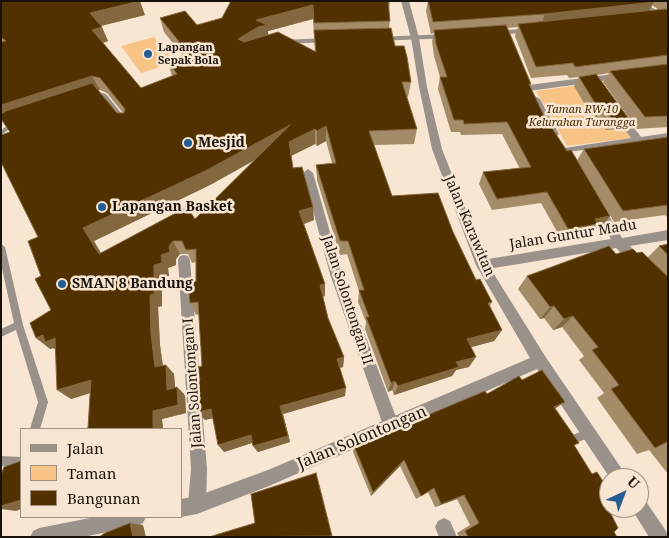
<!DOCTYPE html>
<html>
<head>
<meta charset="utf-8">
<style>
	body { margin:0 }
	#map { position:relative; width:669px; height:538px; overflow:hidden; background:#f8e6d2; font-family:"Noto Serif",serif }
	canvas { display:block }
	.frame { position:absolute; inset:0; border:2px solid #18120b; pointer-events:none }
	.legend { position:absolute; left:20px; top:428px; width:162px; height:90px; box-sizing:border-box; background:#f8e6d2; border:1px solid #9e9182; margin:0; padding:6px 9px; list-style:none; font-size:15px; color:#18120b }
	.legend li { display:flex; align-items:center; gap:10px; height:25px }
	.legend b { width:25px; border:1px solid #9e9182 }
	.north { position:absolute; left:599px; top:468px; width:50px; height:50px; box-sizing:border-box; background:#f8e6d2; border:1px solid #9e9182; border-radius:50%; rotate:43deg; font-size:14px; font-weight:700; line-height:20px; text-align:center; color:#18120b }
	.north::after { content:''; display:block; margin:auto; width:18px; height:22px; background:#245c94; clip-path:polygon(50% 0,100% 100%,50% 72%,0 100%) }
</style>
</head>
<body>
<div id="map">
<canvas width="669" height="538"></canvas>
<div class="frame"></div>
<ul class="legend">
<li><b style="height:6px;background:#9a928a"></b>Jalan</li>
<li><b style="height:14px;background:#f8c486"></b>Taman</li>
<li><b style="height:14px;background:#513100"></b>Bangunan</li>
</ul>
<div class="north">U</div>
</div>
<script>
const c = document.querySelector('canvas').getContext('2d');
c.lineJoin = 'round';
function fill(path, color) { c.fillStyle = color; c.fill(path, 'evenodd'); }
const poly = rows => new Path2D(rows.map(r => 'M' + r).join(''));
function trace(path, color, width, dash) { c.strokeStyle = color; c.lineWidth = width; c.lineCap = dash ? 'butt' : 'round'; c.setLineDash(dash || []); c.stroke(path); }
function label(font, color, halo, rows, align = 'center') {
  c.font = font + ' "Noto Serif",serif'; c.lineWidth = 5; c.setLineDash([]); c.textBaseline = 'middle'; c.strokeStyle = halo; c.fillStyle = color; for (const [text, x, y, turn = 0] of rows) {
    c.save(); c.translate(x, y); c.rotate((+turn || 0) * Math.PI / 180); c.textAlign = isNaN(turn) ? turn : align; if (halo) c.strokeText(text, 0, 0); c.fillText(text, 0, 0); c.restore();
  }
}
const green = poly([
	[154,37,175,62,141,73,121,46],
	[593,83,631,138,567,146,536,91]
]);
const service = poly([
	[99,92,106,94,126,119,126,121,122,121,102,96,99,96,93,98,90,96,99,92],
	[16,120,19,122,18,123,1,135,1,130,16,120],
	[1,244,5,247,23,325,48,402,40,429,30,429,38,402,16,330,1,337,1,329,14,323,1,264,1,244],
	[590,428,593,430,595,433,593,436,568,446,565,444,563,441,565,438,590,428],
	[1,456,21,457,21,473,18,474,15,472,13,469,14,467,1,466,1,456]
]);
const minor = poly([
	[634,1,642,1,668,18,668,23,634,1],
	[534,28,537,28,537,32,494,35,490,33,494,31,534,28],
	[449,34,453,36,452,38,376,41,372,39,376,37,449,34],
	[331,38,335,40,334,42,279,44,275,42,279,40,331,38],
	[621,73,624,74,624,78,529,91,525,88,529,85,621,73],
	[535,96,540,99,559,134,557,136,551,136,549,134,530,99,535,96],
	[617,108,620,109,641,137,668,133,668,139,560,153,559,151,564,148,631,138,612,111,617,108],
	[308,169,313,173,342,274,399,425,397,431,391,433,385,431,383,425,330,274,303,173,308,169],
	[598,203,602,204,622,238,668,230,668,240,630,246,645,263,643,267,639,268,635,267,616,248,482,270,478,269,476,265,478,261,482,260,611,239,592,207,598,203],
	[184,255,188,256,190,260,207,469,206,505,203,511,197,514,191,511,188,505,191,469,178,260,180,256,184,255],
	[444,518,450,521,457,537,439,537,435,527,438,521,444,518]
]);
const tertiary = poly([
	[401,1,409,1,419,38,427,87,442,149,487,263,545,356,628,478,610,478,537,369,269,486,197,514,181,517,181,499,197,496,268,470,530,358,476,265,432,149,419,87,411,38,401,1],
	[639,497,645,500,666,531,668,537,649,537,631,508,639,508,639,497],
	[95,517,146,517,143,523,137,526,83,537,30,537,33,531,39,528,95,517]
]);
const wall = poly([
	[1,1,145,15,101,26,108,41,103,43,141,88,172,76,167,60,183,56,164,32,160,18,197,25,222,18,231,1,390,1,389,10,390,21,389,28,395,46,411,82,408,97,406,97,417,129,414,144,374,145,392,196,453,232,476,280,492,302,490,306,502,330,494,341,471,347,469,367,456,370,452,376,394,395,392,390,388,392,365,329,366,322,358,302,359,291,347,254,340,255,317,180,316,165,332,163,326,141,317,146,315,144,291,156,293,168,314,220,304,224,325,296,323,297,328,318,344,357,343,367,340,368,345,396,283,414,290,442,258,452,253,446,252,443,224,452,213,418,205,420,198,412,200,380,202,366,199,314,196,315,190,303,196,281,196,262,192,263,188,254,180,254,176,259,176,265,168,268,169,276,162,277,162,306,158,307,160,345,163,365,166,365,174,374,175,387,177,387,185,395,186,413,162,419,163,429,84,429,88,428,90,393,71,399,55,349,53,348,50,349,51,310,41,276,38,237,10,132,1,119],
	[313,19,315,52,268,35,268,31],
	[100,90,107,93,123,113,117,113,98,91],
	[255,160,195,219,101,254,94,241,210,185],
	[428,1,668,1,668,127,637,129,603,82,609,73,597,75,629,119,623,129,606,130,596,117,592,117,574,86,579,77,569,78,567,75,531,78,515,36,518,27,508,28,531,84,530,87,544,116,610,216,602,227,595,228,590,235,561,239,541,203,492,210,479,184,483,172,520,169,502,134,461,135,460,132,451,132,438,89,440,77,434,56,432,41,434,33,431,34,426,11],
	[652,5,659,10,649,11],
	[668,137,668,218,665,215,614,222,577,160,584,149],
	[668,244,668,474,649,450,637,454,597,398,604,393,579,360,584,356,562,327,553,330,544,318,540,319,518,289,527,276,616,254,637,253,648,257,659,246],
	[522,380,556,409,574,445,610,512,614,532,617,537,459,537,457,533,470,525,457,499,435,507,428,492,416,499,400,466,371,496,353,452,354,446]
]);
const shadedWall = poly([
	[140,1,145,15,96,27,90,13],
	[654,2,648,13,541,25,545,14],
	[313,5,313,19,268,31,269,40,240,54,238,39,256,20],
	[102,27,108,41,99,44,92,30],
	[92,76,100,90,11,120,1,118,1,105],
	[290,125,292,139,210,185,94,241,109,267,99,254,83,228],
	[326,126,326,141,317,146,317,131],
	[315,129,315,144,291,156,289,142],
	[313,207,314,220,301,225,299,211],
	[610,216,602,227,595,228,598,224,595,219],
	[173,241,180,254,176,259,176,265,168,268,169,276,162,277,162,306,158,307,160,345,164,376,155,367,151,334,150,295,154,265],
	[325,284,325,296,321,297,320,285],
	[554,306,544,318,540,319,550,307],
	[573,316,562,327,553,330,564,319],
	[502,330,494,341,461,350,467,339],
	[43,335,55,338,59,352,53,348,50,349,36,338],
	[344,357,343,367,337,369,337,359],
	[476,357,469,367,456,370,452,376,394,395,398,386,456,362],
	[166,365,174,374,176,398,167,390],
	[91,380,103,389,71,399,57,390],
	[395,381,392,390,388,392,391,383],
	[177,387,185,395,186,413,162,419,163,429,153,429,153,411],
	[346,388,345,396,283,414,290,442,258,452,253,446,280,406],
	[565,402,553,410,554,407],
	[211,409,218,417,205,420,198,412],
	[251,435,255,442,224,452,218,445],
	[404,460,400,466,371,496,373,492],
	[464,495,457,499,435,507,441,504],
	[21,500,21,509,16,511,1,509,1,506],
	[130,523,143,525,146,537,133,537]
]);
const building = poly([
	[1,1,140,1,90,13,102,27,92,30,141,88,177,74,167,60,189,54,160,18,185,11,197,25,222,18,231,1,388,1,390,21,314,23,313,5,256,20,267,25,258,27,238,39,244,42,278,32,316,52,314,30,391,28,395,46,404,46,407,57,411,82,402,82,417,129,369,131,392,196,438,193,453,232,476,280,480,279,492,302,488,303,502,330,467,339,476,357,456,362,459,367,398,386,395,381,391,383,366,317,369,317,359,290,364,290,348,241,340,241,316,165,336,163,326,126,317,131,315,129,289,142,293,168,302,167,313,207,299,211,325,284,320,285,328,318,344,357,337,359,346,388,280,406,288,436,253,446,251,435,218,445,211,409,198,412,195,381,200,380,198,367,202,366,198,302,190,303,188,283,196,281,196,249,186,250,182,241,173,241,169,246,170,252,161,255,162,263,154,265,154,294,150,295,151,334,155,367,166,365,167,390,177,387,178,405,153,411,153,429,84,429,88,428,91,380,57,390,55,338,45,342,43,335,36,338,30,323,51,310,35,279,41,276,28,241,38,237,1,162,1,135,10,132,1,119,1,114,6,111,92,83,117,113,124,113,125,109,100,78,92,76,1,105,1,42,6,41,1,37,1,1],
	[290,125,195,219,187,207,99,254,83,228,205,171,290,125],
	[428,1,653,1,654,2,545,14,433,22,428,1],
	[665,9,668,10,668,55,575,67,573,63,536,67,518,24,665,9],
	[506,25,531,84,529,84,544,116,567,151,571,150,610,216,595,219,598,224,568,229,547,192,497,199,483,172,531,167,507,122,464,124,463,120,454,120,440,77,447,77,436,44,434,30,506,25],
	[668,64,668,116,645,117,610,71,668,64],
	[596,74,629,119,612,120,602,108,598,108,579,77,596,74],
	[668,137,668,205,623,211,584,149,668,137],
	[668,244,668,255,659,246,668,244],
	[609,246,616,254,633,249,637,253,642,252,668,277,668,443,667,442,655,448,611,389,619,385,592,350,598,347,573,316,564,319,554,306,550,307,527,276,609,246],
	[542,370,565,402,554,407,579,443,574,445,592,474,597,472,609,491,609,508,617,508,610,512,618,528,614,532,617,537,468,537,465,531,479,523,464,495,441,504,434,488,421,496,404,460,373,492,354,446,485,391,487,394,519,376,522,380,542,370],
	[21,461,21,500,1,506,1,475,4,467,21,461],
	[316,473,332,536,209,537,255,523,251,494,316,473],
	[130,523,133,537,99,537,105,533,130,523]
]);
const markers = [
	[148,54,5,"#245c94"],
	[188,143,5,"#245c94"],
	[102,207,5,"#245c94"],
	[62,284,5,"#245c94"]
];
const farPoinames = [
	["Lapangan",158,48],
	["Sepak Bola",158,61]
];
const farParknames = [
	["Taman RW 10",582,110],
	["Kelurahan Turangga",582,123]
];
const poiNames = [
	["Mesjid",198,143],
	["Lapangan Basket",112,207],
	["SMAN 8 Bandung",72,284]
];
const streetNames = [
	["Jalan Karawitan",469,226,67],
	["Jalan Guntur Madu",573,235,-9],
	["Jalan Solontongan II",347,300,72],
	["Jalan Solontongan I",193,383,-94]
];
const nearStreetnames = [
	["Jalan Solontongan",362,438,-23]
];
fill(green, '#f8c486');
fill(service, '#9a928a');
fill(minor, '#9a928a');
fill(tertiary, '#9a928a');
fill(wall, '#a48c69');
fill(shadedWall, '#83673f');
fill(building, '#513100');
trace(building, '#83673f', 1);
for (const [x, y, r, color] of markers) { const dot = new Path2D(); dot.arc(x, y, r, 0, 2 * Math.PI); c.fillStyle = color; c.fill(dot); trace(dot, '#f8e6d2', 2); }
label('bold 11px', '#18120b', '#f8e6d2', farPoinames, 'left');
label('italic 11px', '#432a04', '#f8e6d2', farParknames);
label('bold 14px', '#18120b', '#f8e6d2', poiNames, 'left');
label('14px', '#18120b', '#f8e6d2', streetNames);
label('16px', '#18120b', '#f8e6d2', nearStreetnames);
</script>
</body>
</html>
